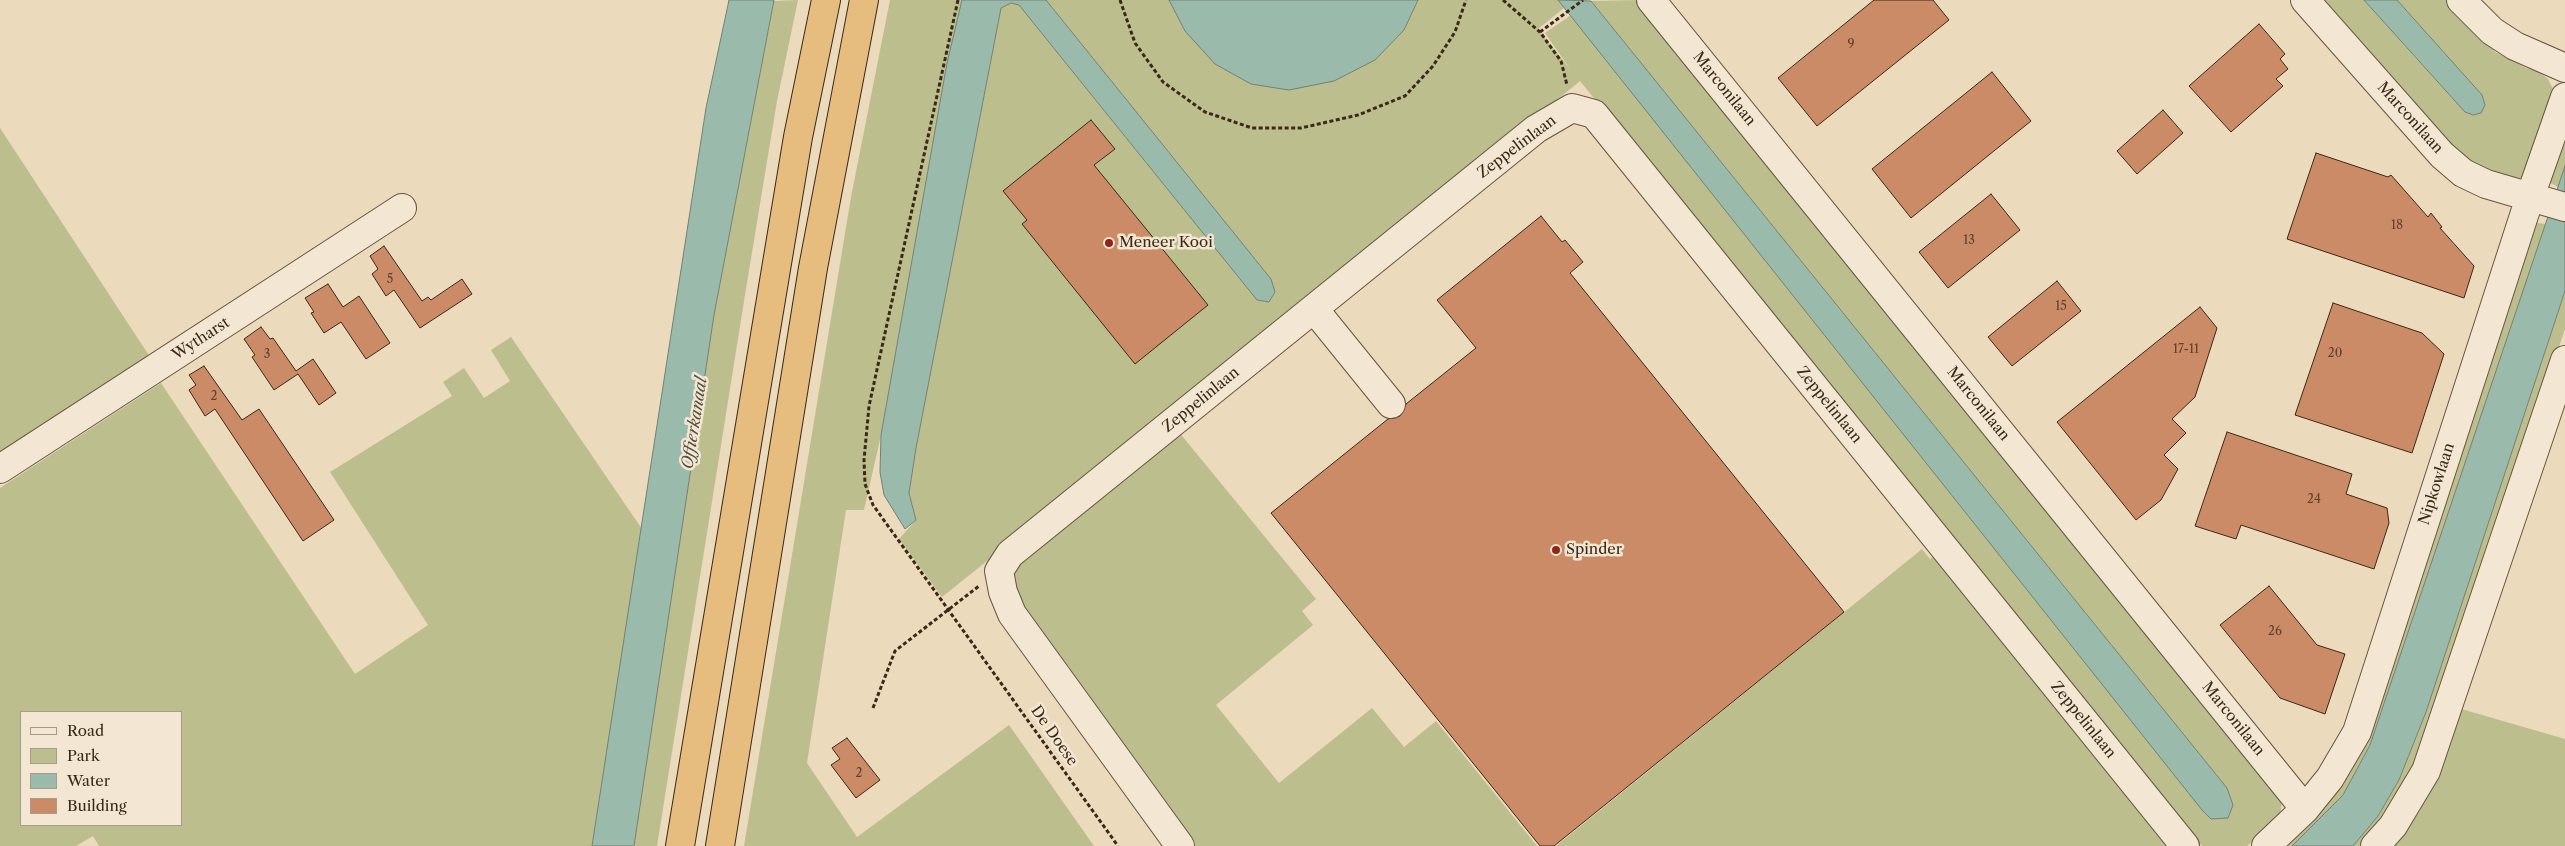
<!DOCTYPE html>
<html>
<head>
<meta charset="utf-8">
<style>
	body { margin:0 }
	#map { position:relative; width:2565px; height:846px; overflow:hidden; background:#ecdabd; font-family:"Libre Caslon Text",serif }
	canvas { display:block }
	.legend { position:absolute; left:20px; top:711px; width:162px; height:115px; box-sizing:border-box; background:#f3e7d4; border:1px solid #a99b89; margin:0; padding:6px 9px; list-style:none; font-size:15px; color:#3b2918 }
	.legend li { display:flex; align-items:center; gap:10px; height:25px }
	.legend b { width:25px; border:1px solid #a99b89 }
</style>
</head>
<body>
<div id="map">
<canvas width="2565" height="846"></canvas>
<ul class="legend">
<li><b style="height:6px;background:#f3e7d4"></b>Road</li>
<li><b style="height:14px;background:#bcbe8e"></b>Park</li>
<li><b style="height:14px;background:#9abbac"></b>Water</li>
<li><b style="height:14px;background:#cb8b66"></b>Building</li>
</ul>
</div>
<script>
const c = document.querySelector('canvas').getContext('2d');
c.lineJoin = 'round';
function fill(path, color) { c.fillStyle = color; c.fill(path, 'evenodd'); }
const poly = rows => new Path2D(rows.map(r => 'M' + r).join(''));
function trace(path, color, width, dash) { c.strokeStyle = color; c.lineWidth = width; c.lineCap = dash ? 'butt' : 'round'; c.setLineDash(dash || []); c.stroke(path); }
function label(font, color, halo, rows, align = 'center') {
  c.font = font + ' "Libre Caslon Text",serif'; c.lineWidth = 5; c.setLineDash([]); c.textBaseline = 'middle'; c.strokeStyle = halo; c.fillStyle = color; for (const [text, x, y, turn = 0] of rows) {
    c.save(); c.translate(x, y); c.rotate((+turn || 0) * Math.PI / 180); c.textAlign = isNaN(turn) ? turn : align; if (halo) c.strokeText(text, 0, 0); c.fillText(text, 0, 0); c.restore();
  }
}
const green = poly([
	[798,0,777,101,745,295,657,846,634,846,714,315,774,1],
	[890,0,962,0,947,63,881,435,864,510,846,510,807,763,857,837,1009,725,1094,846,744,846,851,197],
	[1046,0,1169,0,1185,31,1404,30,1418,0,1558,0,1564,8,1538,29,1570,69,1545,33,1571,15,2211,819,2227,788,1591,1,1638,0,2260,770,2282,799,2280,817,2247,846,2203,846,2199,844,1580,81,1276,330,942,597,899,539,916,520,909,493,916,448,1001,8,1011,3,1019,5,1257,300,1269,302,1275,292,1271,279],
	[2314,0,2364,0,2465,112,2473,115,2482,95,2397,0,2448,0,2495,52,2526,68,2538,71,2548,79,2554,91,2523,177,2512,181,2465,165],
	[0,128,150,357,0,462],
	[2565,130,2565,166,2558,187,2549,182],
	[2537,223,2546,224,2370,745,2343,795,2292,846,2278,846,2315,810,2533,226],
	[2565,291,2565,329,2421,761,2368,846,2353,846,2378,816,2399,780,2426,712],
	[511,337,642,529,592,846,99,846,93,836,76,846,0,846,0,488,161,383,355,674,428,625,330,472,452,396,443,382,464,368,484,398,510,381,491,350],
	[21,712,181,712,181,825,21,825],
	[1178,431,1316,599,1302,611,1313,625,1216,705,1279,783,1372,708,1404,747,1436,721,1537,846,1193,846,1021,607,1012,575,1016,563],
	[1922,549,1930,559,1938,553,2175,846,1556,846],
	[2458,708,2565,739,2565,846,2390,846,2419,812,2440,769]
]);
const water = poly([
	[729,0,774,0,714,315,634,846,592,846,706,108,729,0],
	[962,0,1046,0,1271,279,1275,292,1269,302,1257,300,1019,5,1011,3,1001,8,916,448,909,493,916,520,905,529,884,495,880,472,881,435,947,63,962,0],
	[1169,0,1418,0,1404,30,1375,60,1334,81,1289,90,1251,84,1215,64,1185,31,1169,0],
	[1558,0,1591,1,2227,788,2233,805,2228,818,2211,819,2202,810,1558,0],
	[2364,0,2397,0,2482,95,2485,105,2481,113,2473,115,2465,112,2364,0],
	[2565,166,2565,291,2426,712,2399,780,2378,816,2353,846,2292,846,2343,795,2370,745,2565,166]
]);
const building = poly([
	[1874,0,1933,0,1949,20,1817,126,1778,78,1874,0],
	[2259,24,2285,54,2280,59,2288,69,2276,79,2283,86,2231,132,2189,86,2259,24],
	[1992,72,2031,121,1911,218,1872,169,1992,72],
	[2163,110,2183,133,2137,174,2117,151,2163,110],
	[1091,120,1115,149,1094,165,1208,305,1135,364,1022,224,1027,220,1003,191,1091,120],
	[2316,153,2388,177,2391,175,2428,217,2431,213,2442,227,2440,228,2474,266,2464,298,2287,239,2316,153],
	[1991,194,2020,230,1948,288,1919,252,1991,194],
	[1541,216,1562,242,1565,240,1583,262,1570,273,1844,612,1554,846,1540,846,1271,513,1388,419,1400,416,1406,404,1476,348,1437,300,1541,216],
	[384,246,422,301,428,297,431,300,462,279,472,294,420,328,394,290,386,296,372,274,378,269,370,256,384,246],
	[2057,281,2081,311,2012,366,1988,337,2057,281],
	[328,284,343,307,359,296,390,343,366,359,341,322,324,333,311,313,314,312,305,298,328,284],
	[2333,303,2422,333,2444,354,2412,453,2295,415,2333,303],
	[2200,307,2217,328,2195,397,2172,419,2186,433,2164,455,2178,469,2161,500,2136,520,2057,422,2200,307],
	[261,327,270,339,273,338,296,371,313,359,336,393,319,405,298,374,274,390,252,357,255,355,244,339,261,327],
	[204,366,242,420,259,409,334,520,303,541,215,409,205,416,189,390,196,385,189,375,204,366],
	[2227,432,2352,474,2346,494,2387,508,2389,523,2374,569,2241,525,2236,539,2195,526,2227,432],
	[2269,586,2317,645,2345,654,2325,714,2280,698,2220,625,2269,586],
	[847,738,880,780,856,798,831,765,840,759,832,748,847,738]
]);
const path = poly([
	[958,0,869,406,864,460,865,484,873,505,1118,846],
	[1120,0,1135,43,1163,82,1205,112,1252,128,1301,128,1358,115,1405,96,1433,66,1455,32,1466,0],
	[1503,0,1540,32,1561,61,1567,85],
	[1540,32,1583,0],
	[873,708,895,651,979,586]
]);
const minor = poly([
	[1651,0,2305,809],
	[2305,0,2442,155,2463,173,2486,184,2565,207],
	[2461,0,2492,31,2515,46,2565,68],
	[1314,309,1391,404],
	[0,469,402,208],
	[1180,846,1012,614,1003,592,999,571,1010,554,1536,129,1572,108,1594,114,2185,846],
	[2266,846,2305,809,2330,778,2357,732,2530,197,2565,97],
	[2375,846,2393,826,2426,771,2565,360]
]);
const highway = poly([
	[680,846,798,137,826,0],
	[720,846,813,268,864,0]
]);
const markers = [
	[1109,243,5,"#8f2418"],
	[1556,550,5,"#8f2418"]
];
const numberNames = [
	["9",1851,45],
	["18",2397,226],
	["13",1969,241],
	["5",390,280],
	["15",2061,307],
	["17-11",2186,350],
	["20",2335,354],
	["3",267,355],
	["2",214,397],
	["24",2314,500],
	["26",2275,632],
	["2",859,774]
];
const streetNames = [
	["Marconilaan",1724,89,51],
	["Marconilaan",2410,118,48],
	["Zeppelinlaan",1517,147,-37],
	["Wytharst",201,339,-33],
	["Zeppelinlaan",1201,400,-39],
	["Marconilaan",1978,404,51],
	["Zeppelinlaan",1829,405,51],
	["Nipkowlaan",2437,484,-72],
	["Marconilaan",2233,719,51],
	["Zeppelinlaan",2083,720,51],
	["De Doese",1054,736,55]
];
const poiNames = [
	["Meneer Kooi",1119,243],
	["Spinder",1566,550]
];
const waterNames = [
	["Offierkanaal",695,423,-81]
];
fill(green, '#bcbe8e');
fill(water, '#9abbac');
trace(water, '#748171', 1);
fill(building, '#cb8b66');
trace(building, '#3b2918', 1);
trace(minor, '#675541', 30);
trace(highway, '#3b2918', 30);
trace(path, '#3b2918', 3, [4, 2.5]);
trace(minor, '#f3e7d4', 28);
trace(highway, '#e6bd7e', 28);
for (const [x, y, r, color] of markers) { const dot = new Path2D(); dot.arc(x, y, r, 0, 2 * Math.PI); c.fillStyle = color; c.fill(dot); trace(dot, '#f3e7d4', 2); }
label('12px', '#5f422c', null, numberNames);
label('15px', '#3b2918', '#f3e7d4', streetNames);
label('15px', '#3b2918', '#f3e7d4', poiNames, 'left');
label('italic 16px', '#534e3d', '#f3e7d4', waterNames);
</script>
</body>
</html>
